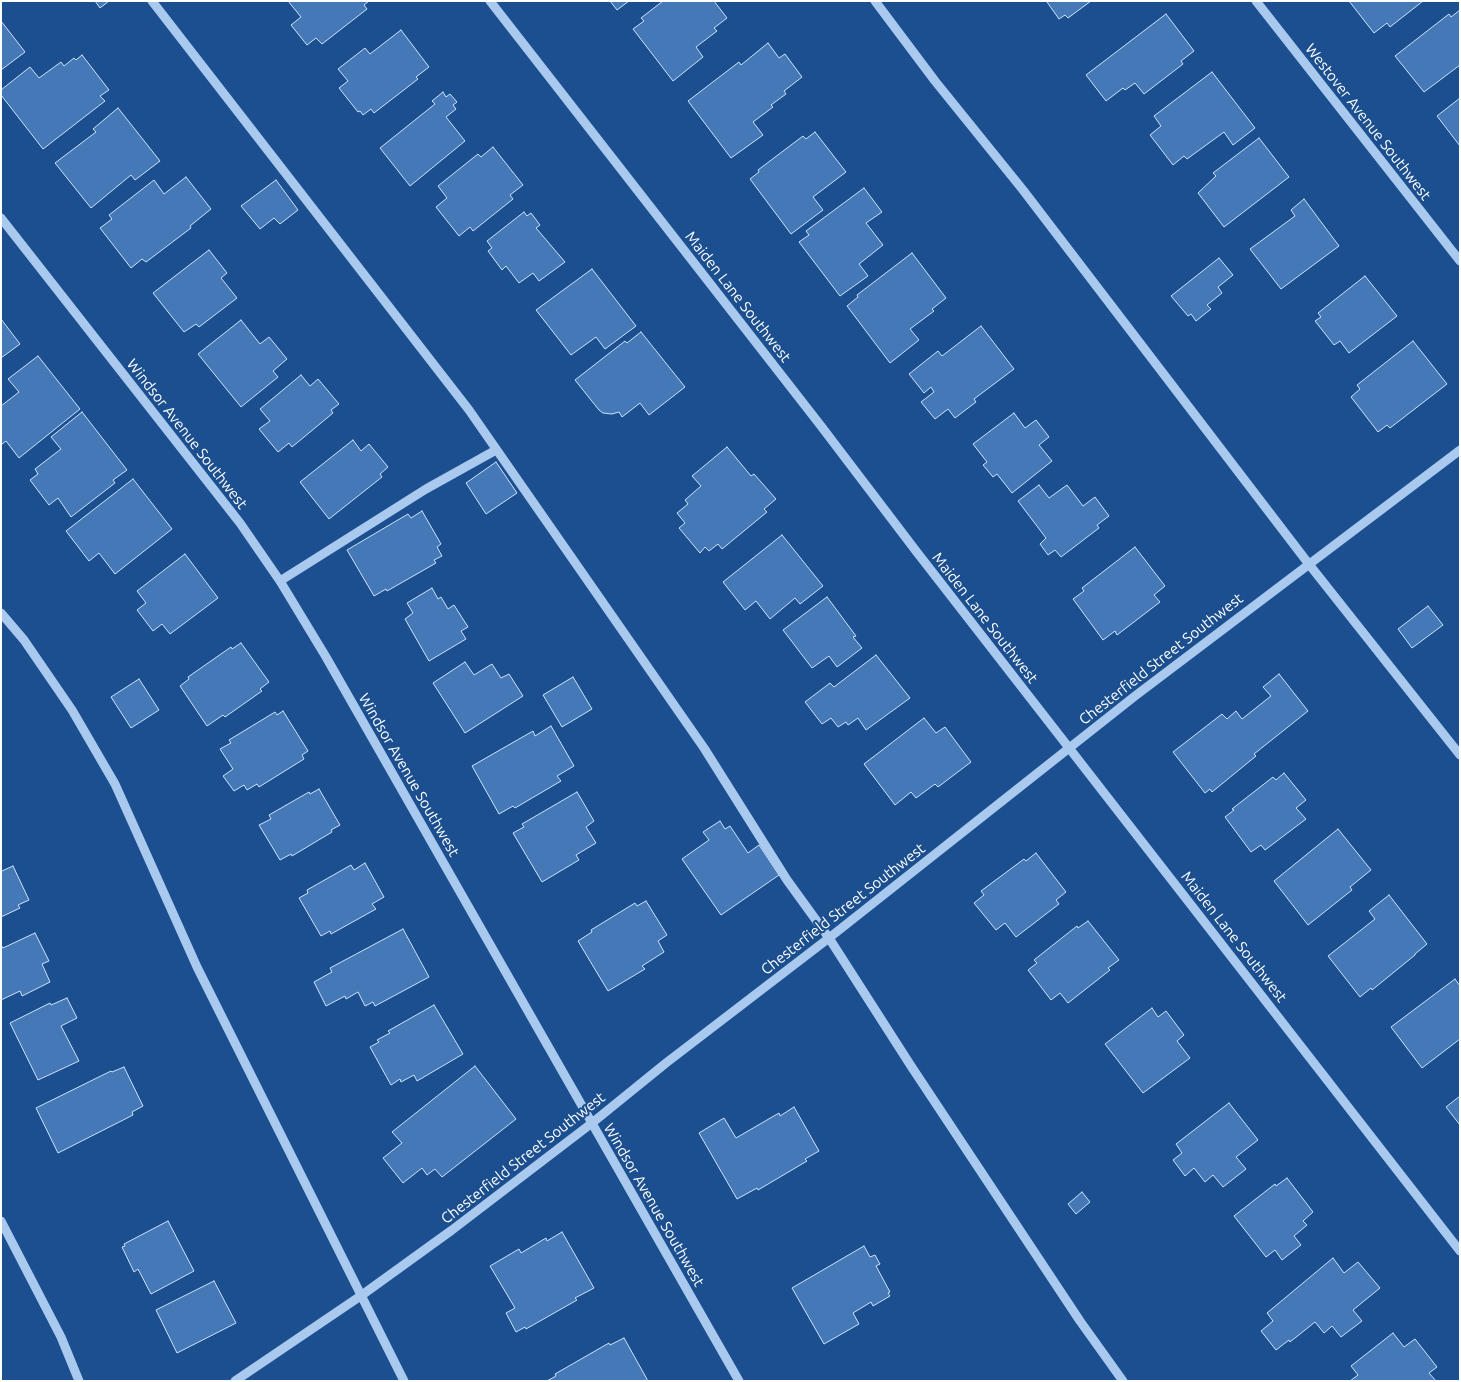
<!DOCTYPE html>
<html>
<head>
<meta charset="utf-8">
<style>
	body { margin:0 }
	#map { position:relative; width:1461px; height:1382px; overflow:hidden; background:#1b4f8f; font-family:Ubuntu,sans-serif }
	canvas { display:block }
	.frame { position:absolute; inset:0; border:2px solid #fff; pointer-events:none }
</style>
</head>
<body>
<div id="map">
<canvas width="1461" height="1382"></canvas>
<div class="frame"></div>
</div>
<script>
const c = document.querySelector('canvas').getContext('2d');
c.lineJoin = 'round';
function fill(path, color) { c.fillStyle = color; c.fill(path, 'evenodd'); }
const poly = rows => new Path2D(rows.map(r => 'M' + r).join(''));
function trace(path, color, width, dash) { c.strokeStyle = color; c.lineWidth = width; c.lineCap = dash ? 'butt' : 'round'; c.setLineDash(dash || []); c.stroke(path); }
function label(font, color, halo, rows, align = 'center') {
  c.font = font + ' Ubuntu,sans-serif'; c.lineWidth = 4; c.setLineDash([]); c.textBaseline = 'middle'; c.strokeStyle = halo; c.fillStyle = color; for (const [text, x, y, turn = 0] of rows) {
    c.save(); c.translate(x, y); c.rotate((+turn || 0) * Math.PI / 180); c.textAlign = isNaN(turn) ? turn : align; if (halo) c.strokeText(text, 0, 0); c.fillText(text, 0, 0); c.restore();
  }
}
const building = poly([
	[95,1,109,1,100,8,95,1],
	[288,1,369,1,364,5,367,9,322,44,316,38,307,45,291,25,301,17,288,1],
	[610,1,629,1,617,10,610,1],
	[663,1,714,1,727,18,714,28,717,31,696,47,703,57,673,81,633,29,644,21,641,18,663,1],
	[1049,1,1091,1,1068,18,1065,15,1059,19,1047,2,1049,1],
	[1349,1,1423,1,1390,27,1387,23,1374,33,1349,1],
	[1460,10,1460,65,1424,92,1395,56,1449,14,1451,17,1460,10],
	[1166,14,1194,51,1181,61,1183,64,1144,94,1135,83,1125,90,1123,88,1106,101,1086,75,1166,14],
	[1,21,25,52,1,70,1,21],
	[401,30,429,67,416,77,418,79,374,113,371,109,363,115,360,111,358,112,339,88,348,81,338,69,365,48,370,54,401,30],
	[768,43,779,58,785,54,802,77,784,91,786,94,771,105,773,107,753,122,763,135,731,158,688,101,739,62,741,65,768,43],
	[82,55,109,90,100,96,105,101,43,149,1,95,1,90,30,67,39,78,61,62,64,66,74,58,76,60,82,55],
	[1212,72,1255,128,1233,145,1224,132,1187,159,1184,156,1173,165,1150,135,1161,126,1154,116,1212,72],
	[443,92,446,97,450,94,457,102,453,105,456,109,446,117,465,141,410,186,380,148,435,104,432,101,443,92],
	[1460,98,1460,146,1437,116,1460,98],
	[118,108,160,161,135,180,131,175,91,208,55,163,96,132,93,129,118,108],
	[815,132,846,172,813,197,823,210,791,234,750,179,759,172,758,170,803,136,806,139,815,132],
	[1259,138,1289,177,1224,227,1198,193,1216,176,1213,173,1259,138],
	[493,147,523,185,510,195,513,199,473,231,470,227,459,236,436,207,447,198,438,186,478,154,481,157,493,147],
	[186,177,211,209,190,226,191,228,146,262,142,259,131,268,100,228,112,219,109,215,154,180,164,194,186,177],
	[276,180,298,210,280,224,274,218,260,229,241,206,276,180],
	[864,188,882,212,866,223,883,245,859,264,868,276,840,296,799,242,809,235,806,231,864,188],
	[1304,199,1339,246,1281,289,1250,249,1295,216,1291,210,1304,199],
	[524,212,527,216,531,213,540,225,536,228,565,262,539,281,533,273,519,283,506,266,502,270,488,251,492,248,487,241,524,212],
	[209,250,227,273,221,278,237,298,199,327,196,324,184,332,153,293,209,250],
	[912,253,946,298,932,309,934,311,910,329,919,340,890,363,847,306,858,297,857,295,912,253],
	[1219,258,1233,275,1218,287,1222,293,1207,305,1211,309,1196,321,1191,314,1188,316,1171,296,1219,258],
	[592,269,636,326,605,349,596,337,571,355,536,310,592,269],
	[1365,276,1397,316,1349,353,1340,341,1334,345,1315,321,1321,317,1318,313,1365,276],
	[1,319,20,344,1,358,1,319],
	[241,320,260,344,269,337,287,359,273,371,278,377,241,407,198,354,241,320],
	[981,326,1014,369,974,399,976,402,955,418,948,409,935,419,921,402,934,392,931,387,924,393,909,374,938,351,942,356,981,326],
	[641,332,685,387,649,415,640,403,622,417,619,412,612,414,603,413,599,410,575,380,625,341,627,343,641,332],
	[1413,341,1447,384,1390,428,1387,425,1378,432,1351,397,1360,389,1357,385,1413,341],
	[38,356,80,409,19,458,6,441,1,445,1,406,19,392,8,379,38,356],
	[301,375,310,386,318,379,339,404,331,410,333,413,292,447,289,443,278,452,259,429,270,421,260,409,301,375],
	[82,412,127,470,113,480,115,483,71,517,58,498,49,505,30,480,38,474,35,469,61,449,51,437,82,412],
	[1014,413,1025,428,1036,420,1049,437,1039,445,1052,461,1012,493,997,474,993,477,983,465,987,462,973,444,1014,413],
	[353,440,361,451,369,444,388,467,380,474,382,477,329,519,300,482,353,440],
	[727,447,751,476,754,474,776,499,764,509,767,512,722,549,718,544,709,551,705,547,700,553,679,528,685,523,677,513,688,504,685,500,701,486,692,476,727,447],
	[496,462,517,493,486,514,466,483,496,462],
	[133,479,172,529,115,574,99,553,89,561,66,531,133,479],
	[1039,485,1049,498,1067,485,1083,506,1095,497,1109,516,1097,525,1099,528,1061,557,1055,550,1048,555,1040,544,1046,538,1018,501,1039,485],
	[422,511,441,544,437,547,442,556,434,560,436,563,387,591,386,589,374,596,347,550,408,514,411,518,422,511],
	[782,535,823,586,800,604,795,598,770,619,756,601,745,610,723,582,782,535],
	[1135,547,1165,586,1154,595,1160,602,1117,635,1115,631,1103,640,1073,599,1084,591,1082,588,1135,547],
	[185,554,218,598,170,634,162,624,153,631,137,610,146,603,137,591,185,554],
	[432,588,438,599,441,597,448,609,454,605,468,627,461,631,466,639,429,661,405,619,413,613,407,603,432,588],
	[827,597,856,636,853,637,862,648,837,667,829,656,812,668,783,630,827,597],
	[1428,606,1443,625,1412,648,1398,629,1428,606],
	[241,643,269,682,260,689,262,691,225,717,223,715,207,726,180,686,189,679,188,677,231,647,232,649,241,643],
	[876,655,910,698,866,730,858,718,848,725,846,722,838,727,831,718,822,724,805,702,830,683,834,687,876,655],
	[465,662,474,675,492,664,501,678,509,674,523,696,465,733,433,683,465,662],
	[1279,674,1308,711,1254,754,1256,756,1212,792,1210,789,1205,793,1173,752,1222,714,1227,719,1236,711,1242,719,1271,696,1263,687,1279,674],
	[573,677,592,709,562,727,543,695,573,677],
	[139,679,159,710,131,728,111,697,139,679],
	[283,711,308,751,302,755,304,759,259,787,257,784,247,790,244,785,234,791,223,776,233,769,220,749,231,743,229,740,275,712,277,715,283,711],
	[924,718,936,733,945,727,971,762,938,787,935,784,916,798,911,792,895,805,864,764,924,718],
	[551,726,574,766,557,776,561,781,515,808,513,806,499,814,472,766,533,731,535,736,551,726],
	[1284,773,1306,800,1296,808,1306,819,1265,850,1261,845,1251,852,1225,817,1234,810,1232,809,1273,777,1276,780,1284,773],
	[319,789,340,825,331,830,332,832,292,856,291,854,280,860,259,825,271,819,269,815,309,792,310,794,319,789],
	[577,792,594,821,586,827,596,843,576,855,579,860,542,882,513,833,524,827,522,824,577,792],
	[720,821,725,829,730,826,748,853,759,845,779,875,721,915,682,859,709,840,703,832,720,821],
	[1338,829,1371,870,1350,887,1352,890,1308,925,1274,881,1338,829],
	[1036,853,1066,892,1056,900,1059,904,1016,937,1005,923,996,930,974,903,984,895,981,891,1024,859,1026,861,1036,853],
	[365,863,384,897,372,904,376,909,331,934,330,931,321,936,299,898,308,893,307,890,351,865,354,870,365,863],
	[13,866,29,900,18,905,20,908,1,917,1,870,2,871,13,866],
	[1389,895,1427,944,1415,954,1415,955,1372,990,1371,988,1360,997,1328,956,1375,919,1369,911,1389,895],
	[646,901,667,935,658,941,664,952,642,966,645,969,608,991,578,941,592,932,591,930,635,903,637,906,646,901],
	[1088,921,1119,960,1108,968,1110,970,1068,1003,1060,993,1051,1000,1028,970,1037,963,1034,960,1077,926,1078,928,1088,921],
	[403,929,429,977,375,1006,373,1002,365,1006,358,992,346,999,345,996,326,1006,314,982,332,972,330,968,403,929],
	[35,933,49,961,42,964,50,982,22,996,20,991,1,1000,1,945,3,948,35,933],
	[1455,979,1460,986,1460,1039,1422,1068,1391,1027,1455,979],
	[67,998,77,1018,61,1026,79,1061,38,1080,10,1023,50,1003,51,1005,67,998],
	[434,1005,463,1054,417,1081,414,1075,401,1082,400,1079,391,1085,370,1047,379,1042,377,1040,390,1033,388,1031,434,1005],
	[1152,1008,1158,1017,1166,1011,1184,1035,1177,1041,1190,1058,1143,1093,1105,1044,1152,1008],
	[475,1066,516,1119,442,1177,435,1169,427,1175,422,1168,403,1183,383,1158,402,1143,392,1132,475,1066],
	[124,1067,143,1106,132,1112,133,1115,58,1153,36,1108,111,1071,112,1072,124,1067],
	[1460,1096,1460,1125,1446,1107,1460,1096],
	[1229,1103,1258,1140,1236,1157,1246,1169,1223,1187,1213,1175,1205,1182,1194,1168,1185,1176,1173,1160,1182,1153,1176,1144,1229,1103],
	[794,1107,819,1151,805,1159,807,1161,758,1190,757,1188,737,1199,699,1133,724,1118,736,1138,779,1113,780,1116,794,1107],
	[1287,1178,1313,1212,1303,1221,1307,1225,1294,1236,1301,1245,1282,1260,1275,1250,1266,1257,1234,1216,1275,1184,1276,1186,1287,1178],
	[1082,1192,1090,1202,1076,1214,1068,1204,1082,1192],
	[168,1221,194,1271,151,1294,138,1269,134,1272,122,1247,125,1246,124,1244,168,1221],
	[562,1232,594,1288,575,1298,577,1300,526,1329,525,1327,516,1332,506,1313,515,1308,490,1266,519,1249,521,1253,546,1238,547,1241,562,1232],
	[864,1246,870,1257,875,1255,880,1264,876,1266,890,1292,888,1293,890,1296,873,1306,871,1302,853,1313,859,1324,824,1344,792,1288,864,1246],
	[1333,1258,1344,1273,1358,1262,1380,1288,1353,1310,1362,1321,1341,1337,1332,1326,1324,1333,1315,1322,1290,1342,1289,1340,1276,1350,1261,1331,1273,1321,1267,1313,1333,1258],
	[214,1281,236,1323,177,1353,156,1310,214,1281],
	[1393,1333,1404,1347,1415,1339,1437,1367,1429,1373,1436,1381,1350,1381,1358,1375,1351,1366,1393,1333],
	[624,1338,648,1381,547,1381,556,1376,555,1374,609,1343,610,1345,624,1338]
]);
const minor = poly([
	[152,1,469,410,704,748,787,880,829,938,911,1066,1080,1321,1123,1381],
	[490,1,821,426,916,551,1460,1251],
	[875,1,935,81,1023,190,1308,563,1460,755],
	[1256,1,1460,261],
	[1,218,240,523,280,581,326,657,739,1381],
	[280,581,426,489,496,450],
	[1,613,24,640,72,710,115,784,197,967,404,1381],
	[1,1221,61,1337,79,1381],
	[235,1381,362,1295,452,1230,592,1123,666,1063,829,938,1135,696,1460,450]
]);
const streetNames = [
	["Westover Avenue Southwest",1368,122,52],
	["Maiden Lane Southwest",738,297,52],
	["Windsor Avenue Southwest",187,434,52],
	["Maiden Lane Southwest",985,618,52],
	["Chesterfield Street Southwest",1161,659,-38],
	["Windsor Avenue Southwest",409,775,60],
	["Chesterfield Street Southwest",843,909,-38],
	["Maiden Lane Southwest",1234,937,52],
	["Chesterfield Street Southwest",523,1158,-38],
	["Windsor Avenue Southwest",654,1205,60]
];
fill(building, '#4478b7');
trace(building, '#cfe3fa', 1);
trace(minor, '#a9c9ee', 9);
label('15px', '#fff', '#1b4f8f', streetNames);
</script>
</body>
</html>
